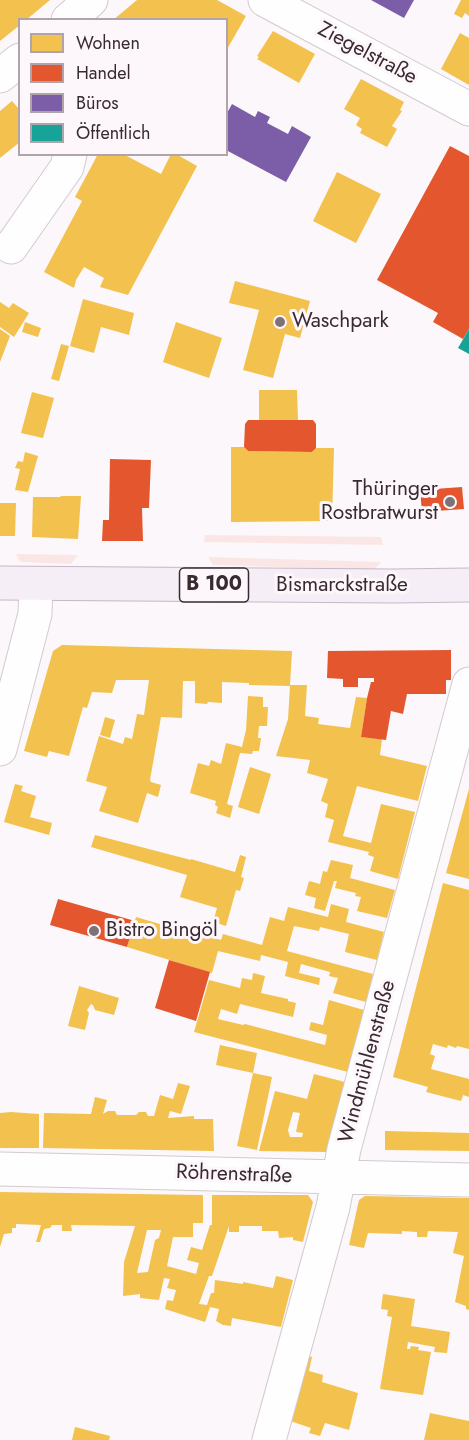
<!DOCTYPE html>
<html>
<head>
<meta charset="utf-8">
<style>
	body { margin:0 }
	#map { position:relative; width:469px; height:1440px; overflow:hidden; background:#fcf7fa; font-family:Jost,sans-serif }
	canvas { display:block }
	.legend { position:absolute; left:18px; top:18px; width:210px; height:138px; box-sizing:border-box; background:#fdf6fa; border:2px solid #aea4aa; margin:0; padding:8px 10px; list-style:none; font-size:18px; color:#382a31 }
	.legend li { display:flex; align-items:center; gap:12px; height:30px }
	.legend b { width:30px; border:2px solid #aea4aa }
</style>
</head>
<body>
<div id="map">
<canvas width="469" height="1440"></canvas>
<ul class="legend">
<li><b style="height:16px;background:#f2c14e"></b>Wohnen</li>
<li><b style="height:16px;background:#e4572e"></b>Handel</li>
<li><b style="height:16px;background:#7b5ea7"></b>Büros</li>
<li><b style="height:16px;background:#17a398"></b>Öffentlich</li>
</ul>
</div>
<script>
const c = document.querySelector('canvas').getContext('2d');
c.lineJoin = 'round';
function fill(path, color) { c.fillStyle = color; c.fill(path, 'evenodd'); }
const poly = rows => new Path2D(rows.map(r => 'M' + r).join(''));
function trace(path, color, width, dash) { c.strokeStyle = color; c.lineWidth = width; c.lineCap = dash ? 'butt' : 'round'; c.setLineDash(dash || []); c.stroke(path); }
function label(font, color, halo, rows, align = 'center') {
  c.font = font + ' Jost,sans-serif'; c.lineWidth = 6; c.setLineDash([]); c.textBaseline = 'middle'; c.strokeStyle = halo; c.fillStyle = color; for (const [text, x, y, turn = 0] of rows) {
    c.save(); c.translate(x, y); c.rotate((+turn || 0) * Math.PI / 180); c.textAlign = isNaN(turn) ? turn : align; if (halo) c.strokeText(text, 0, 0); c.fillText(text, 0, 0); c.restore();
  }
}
const green = poly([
	[205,535,381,537,383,545,204,542],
	[16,554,78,555,71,564,20,562],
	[208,557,381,562,374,570,213,565]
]);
const homes = poly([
	[0,0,50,0,26,20,20,20,20,25,0,41],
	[137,0,217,0,246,16,226,51,226,20,113,20],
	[461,0,469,0,469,16,465,13,462,18,454,14],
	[273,31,315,54,299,83,257,59,259,57,257,56],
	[460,33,469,38,469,85,441,69],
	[361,79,404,102,400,110,402,111,392,126,397,129,387,147,360,133,362,129,356,125,360,118,344,109],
	[12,101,20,110,20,142,0,158,0,111],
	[98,154,123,154,161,174,171,154,176,154,197,166,128,295,100,287,104,278,84,267,76,280,74,288,44,272,82,201,75,197],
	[337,172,381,194,356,243,313,221],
	[235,281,310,301,300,338,285,334,273,378,243,370,259,310,229,303],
	[83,299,134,313,129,335,101,327,94,353,70,346],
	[0,302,9,308,13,303,29,313,14,337,0,327],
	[25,322,41,328,38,337,22,332],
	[176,322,222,338,209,378,163,362],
	[0,329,10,336,0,362],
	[61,344,69,346,59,381,51,379],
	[259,390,297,390,298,420,259,420],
	[32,392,54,398,43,438,21,433],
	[231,447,244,447,248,451,312,452,316,448,334,448,332,521,231,522],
	[25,452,38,456,28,492,15,490,20,469,15,468,18,461,23,462],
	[61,496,81,496,78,539,32,537,33,497,60,497],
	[0,503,16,503,15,536,0,536],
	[62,645,292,651,290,685,307,685,305,716,319,718,318,724,350,728,356,697,367,698,361,737,382,739,380,755,427,766,418,801,357,786,343,836,371,843,381,804,415,812,398,879,370,871,374,857,368,855,369,852,328,842,334,820,325,817,328,804,321,801,328,779,307,773,310,760,276,756,288,719,290,686,249,685,249,683,222,682,222,703,208,702,207,704,195,703,195,681,183,681,182,718,161,717,150,780,151,782,161,785,158,797,147,793,138,823,99,811,107,787,86,781,99,736,123,744,125,737,132,739,137,714,144,715,149,680,116,680,112,693,92,692,87,708,83,707,69,756,49,751,47,757,24,751,53,651],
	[248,696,263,697,263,707,268,707,267,726,259,726,258,738,261,738,259,751,253,751,252,754,240,753,227,804,233,806,230,818,216,813,218,807,215,805,216,801,190,793,198,763,209,766,211,760,221,764,226,743,242,747,246,730],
	[105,717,115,720,110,738,100,735],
	[250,767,271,774,259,814,238,807],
	[15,784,23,786,21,791,36,796,30,817,52,823,49,835,4,822],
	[469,789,469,879,446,873],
	[95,835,191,860,191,859,235,872,240,855,246,857,241,877,244,878,240,891,236,890,226,926,213,922,217,908,180,897,187,875,91,847],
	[331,860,353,865,350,878,395,890,387,918,357,911,361,897,355,896,356,893,335,888,337,881,334,881,325,911,314,908,316,898,305,895,309,881,320,884,323,871,327,872],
	[443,883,469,890,469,1049,457,1046,456,1048,448,1045,447,1048,433,1044,430,1054,435,1056,431,1069,469,1079,469,1097,463,1095,461,1101,426,1092,428,1087,393,1077],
	[331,904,349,909,346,922,384,932,377,960,345,952,349,934,320,927,319,931,294,926,287,951,373,974,366,1002,333,993,338,978,329,976,330,972,301,964,299,973,320,978,319,985,285,976,288,962,261,955,260,961,218,951,212,973,127,947,136,917,207,938,207,936,221,940,223,934,262,945,270,917,284,921,288,907,328,917],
	[253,973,265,976,261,993,288,999,288,1001,296,1003,293,1017,240,1004,237,1014,221,1009,218,1019,243,1025,245,1024,325,1045,327,1035,309,1030,311,1022,323,1025,329,1000,364,1010,348,1072,194,1032,209,980,240,988,242,978,252,980],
	[79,986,119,998,114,1015,95,1010,93,1005,91,1004,87,1010,89,1013,85,1030,68,1026],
	[220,1045,257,1053,253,1073,216,1065],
	[253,1073,272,1077,257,1150,237,1146],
	[314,1074,345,1082,327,1152,259,1151,275,1091,307,1099],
	[293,1112,300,1113,296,1132,303,1133,302,1137,290,1137,288,1130],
	[178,1083,190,1086,181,1114,170,1111,168,1118,194,1116,194,1119,213,1119,214,1151,43,1148,44,1113,91,1114,95,1097,107,1100,103,1114,108,1111,115,1111,117,1115,136,1115,139,1112,146,1112,148,1116,154,1116,160,1095,173,1099],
	[11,1112,39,1114,39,1148,0,1148,0,1113],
	[385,1131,469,1133,469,1151,385,1150],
	[0,1192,203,1195,203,1223,193,1223,193,1237,173,1237,167,1266,196,1274,199,1263,187,1260,191,1247,202,1250,210,1225,212,1225,212,1195,308,1195,313,1202,303,1242,293,1240,293,1237,279,1238,278,1231,262,1231,262,1226,239,1226,239,1232,229,1232,229,1226,212,1276,209,1276,199,1304,207,1305,211,1293,214,1293,215,1280,243,1284,243,1282,273,1288,276,1276,293,1280,281,1327,232,1318,231,1326,223,1325,216,1321,219,1309,210,1307,205,1322,165,1309,167,1300,173,1301,176,1290,167,1288,170,1279,164,1278,159,1300,140,1298,140,1294,123,1296,124,1262,135,1226,71,1225,72,1231,62,1231,62,1225,52,1225,50,1228,44,1229,40,1242,36,1242,41,1225,16,1224,16,1228,12,1228,12,1233,4,1234,0,1247],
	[147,1230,161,1230,159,1238,155,1240,148,1272,137,1273],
	[365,1196,469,1198,469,1310,466,1309,466,1306,455,1302,464,1256,453,1253,458,1232,428,1231,427,1237,417,1237,417,1232,402,1231,402,1234,368,1233,364,1248,349,1245,359,1200],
	[383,1294,415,1299,411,1326,450,1332,447,1353,434,1352,435,1347,408,1342,407,1349,410,1349,411,1346,419,1347,418,1350,431,1352,423,1395,380,1389,392,1317,387,1316,388,1310,381,1309],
	[305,1355,312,1357,309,1371,323,1375,322,1382,358,1393,349,1430,325,1423,320,1436,309,1433,311,1428,290,1421],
	[430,1413,469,1421,469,1440,424,1440],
	[75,1427,110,1436,109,1440,72,1440]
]);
const shops = poly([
	[450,146,469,156,469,329,463,339,433,322,438,313,377,280],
	[248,420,313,420,316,424,316,448,312,452,248,451,244,447,245,424],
	[110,459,151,460,149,508,142,508,143,541,102,541,103,520,109,520],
	[462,487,464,509,422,512,420,490],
	[451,650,451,680,446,680,446,694,407,694,403,714,391,711,386,740,361,737,367,698,371,682,374,682,374,678,358,678,358,687,343,687,343,679,327,678,328,651],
	[58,899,135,921,127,947,50,925],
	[169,960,210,972,196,1021,155,1008]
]);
const offices = poly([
	[371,0,414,0,404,18],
	[232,104,255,117,258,111,270,117,267,123,288,134,292,126,311,137,286,182,226,150,226,115]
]);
const public = poly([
	[469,329,469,354,458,348]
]);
const minor = poly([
	[265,0,469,109],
	[68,20,91,0],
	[0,76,20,60],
	[11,247,67,167,70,154],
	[0,749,35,614,36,584],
	[0,1169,469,1180],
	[269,1440,333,1207,344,1149,469,684]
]);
const major = poly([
	[0,583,393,586,469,585]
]);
const markers = [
	[280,322,6,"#7d7277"],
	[450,502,6,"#7d7277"],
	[94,931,6,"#7d7277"]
];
const shields = [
	[214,585,69]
];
const shieldNames = [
	["B 100",214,585]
];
const streetNames = [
	["Ziegelstraße",367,54,28],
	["Bismarckstraße",342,586],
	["Windmühlenstraße",368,1062,-75],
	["Röhrenstraße",234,1175,2]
];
const poiNames = [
	["Waschpark",292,322],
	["Thüringer",438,490,"right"],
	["Rostbratwurst",438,514,"right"],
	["Bistro Bingöl",106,931]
];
fill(green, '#fae7e5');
fill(homes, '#f2c14e');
fill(shops, '#e4572e');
fill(offices, '#7b5ea7');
fill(public, '#17a398');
trace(minor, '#d2cacf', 35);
trace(major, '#c6b8c6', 35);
trace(minor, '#fffefe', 33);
trace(major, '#f5eef6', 33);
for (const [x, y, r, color] of markers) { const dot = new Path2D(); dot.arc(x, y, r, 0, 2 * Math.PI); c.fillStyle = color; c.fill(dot); trace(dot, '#fdf6fa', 2); }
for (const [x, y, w] of shields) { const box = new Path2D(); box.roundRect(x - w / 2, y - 17, w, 34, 4.5); c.fillStyle = '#fdf6fa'; c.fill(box); trace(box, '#382a31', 1.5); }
label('bold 20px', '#382a31', null, shieldNames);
label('21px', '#382a31', '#fdf6fa', streetNames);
label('21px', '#382a31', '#fdf6fa', poiNames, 'left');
</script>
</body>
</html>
